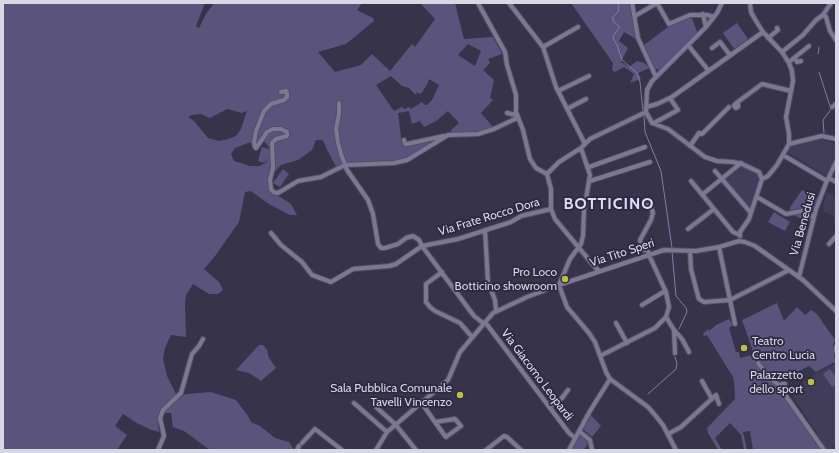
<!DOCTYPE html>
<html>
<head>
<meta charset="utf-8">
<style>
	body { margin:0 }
	#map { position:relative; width:839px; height:453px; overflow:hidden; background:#37334b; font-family:Cabin,sans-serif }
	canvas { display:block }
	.frame { position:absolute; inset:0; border:4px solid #d8d7e6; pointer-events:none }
</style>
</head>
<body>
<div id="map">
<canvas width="839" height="453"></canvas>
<div class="frame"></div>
</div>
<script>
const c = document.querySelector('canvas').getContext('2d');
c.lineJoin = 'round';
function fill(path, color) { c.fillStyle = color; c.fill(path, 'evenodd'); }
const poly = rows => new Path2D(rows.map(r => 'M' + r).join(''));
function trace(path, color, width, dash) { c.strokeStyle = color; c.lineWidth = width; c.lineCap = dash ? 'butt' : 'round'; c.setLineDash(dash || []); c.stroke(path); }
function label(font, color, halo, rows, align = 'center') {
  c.font = font + ' Cabin,sans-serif'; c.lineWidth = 3.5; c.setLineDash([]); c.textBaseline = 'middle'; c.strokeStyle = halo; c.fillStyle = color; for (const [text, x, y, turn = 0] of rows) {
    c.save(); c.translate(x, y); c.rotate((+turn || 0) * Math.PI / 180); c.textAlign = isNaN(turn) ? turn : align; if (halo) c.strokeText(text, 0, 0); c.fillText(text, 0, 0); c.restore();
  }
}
const built = poly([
	[820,139,836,144,836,155,826,176,787,152,790,145],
	[741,165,756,173,759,177,754,196,749,209,724,179],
	[827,192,836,197,836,222,833,221,835,217,823,211,824,202],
	[836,363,836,444,830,450,827,450,816,434,817,433,788,389,792,390,813,375]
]);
const green = poly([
	[3,3,205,3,196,26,199,28,206,14,214,3,362,3,357,10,373,18,374,21,346,44,318,52,335,72,361,65,372,54,390,71,412,44,415,47,435,19,420,3,455,3,464,39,493,37,502,54,488,59,490,63,483,70,494,80,490,98,493,100,481,113,494,128,477,132,450,133,452,129,459,123,448,111,436,121,424,127,420,121,412,124,409,111,398,113,402,144,406,146,429,139,430,145,407,158,393,161,347,163,337,168,327,150,324,142,322,140,316,140,312,150,298,160,281,165,273,174,269,187,277,195,291,204,297,215,290,215,269,204,251,191,245,192,239,222,215,256,204,269,219,282,223,290,218,294,209,294,193,284,186,295,185,304,186,337,171,335,165,348,163,359,167,376,175,392,179,398,186,394,211,392,236,400,248,416,251,422,260,426,275,438,289,442,294,450,210,450,184,431,173,427,171,413,160,413,158,424,159,432,149,429,137,423,123,414,115,426,127,435,117,450,3,450],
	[468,44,481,51,475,66,458,55],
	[391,76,402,86,409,88,416,95,417,92,420,94,423,91,428,83,429,79,439,85,432,100,427,105,425,105,422,102,411,109,409,107,404,109,402,107,394,111,376,85],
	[227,109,242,113,247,111,241,129,236,136,228,139,219,141,208,138,194,121,188,117,192,115,201,114,210,118],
	[265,142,270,149,262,147,258,161,265,163,268,156,266,163,259,166,250,166,234,161,231,154,235,148,248,143],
	[571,3,630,3,632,9,636,39,624,32,619,41,628,48,621,62,629,67,637,61,644,63,648,66,649,68,638,73,641,79,630,83,634,74,630,71,624,67,615,72,612,70,613,63],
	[691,16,698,34,661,71,657,69,655,70,644,48,644,45,672,24],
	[737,23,748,39,734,49,723,33],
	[283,169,289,174,280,187,273,183],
	[802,190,817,198,811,214,801,208,791,210,789,209],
	[774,212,790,222,785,231,768,222],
	[801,213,811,219,810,222,808,222,794,215],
	[777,303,784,321,797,307,805,315,811,310,817,314,835,340,833,345,835,362,816,372,809,366,777,382,754,354,742,320],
	[729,319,733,325,729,328,736,352,739,352,740,358,752,355,758,364,779,387,820,450,753,450,750,431,743,432,747,450,744,450,741,435,730,423,715,438,722,450,718,450,708,433,707,428,735,399,734,382,733,377,707,335,704,336,703,334,708,329,709,331,716,325],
	[259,345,263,345,267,350,269,358,276,368,261,381,249,373,236,370],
	[830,369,836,377,836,384,832,387,823,374],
	[591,415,601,426,592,437,583,429],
	[580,435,589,442,584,450,572,450]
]);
const stream = poly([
	[618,3,619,8,618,12,613,17,613,21,619,26,619,28,613,36,614,40,617,45,622,60,637,73,640,82,643,112],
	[818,54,819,47],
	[819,72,830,106],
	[644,115,645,132,661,171,672,248],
	[824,133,823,120,832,108],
	[672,251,676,296,686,308,687,312,679,329],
	[648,394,676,369,677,363,675,357]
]);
const minor = poly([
	[478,3,505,52,507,65,516,95,516,112,523,130,530,159,536,168,547,174],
	[509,3,543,47,556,87,585,144],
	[632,3,638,38,656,77],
	[722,3,717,13,706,27,652,81,647,90,646,112,652,123,668,129,705,157,717,161,733,162,742,164,759,172,762,179],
	[750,3,751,12,756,21,763,32,782,52,789,63,792,71,793,81,786,117,789,134,789,144,777,165,768,176,762,179],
	[703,14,706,27],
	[823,15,826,17,830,31,836,40],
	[635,16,657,3,669,24,690,15,707,15,714,17],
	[768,38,778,30,777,28],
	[688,45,708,70],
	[543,47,578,27],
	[712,48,720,42,730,55],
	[782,52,803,35,816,20,823,15,831,3],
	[795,58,797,62,801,61],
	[789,62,809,46],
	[558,91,589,76],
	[281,92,286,91,287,93,287,97,284,100,271,104,264,111,256,131,254,143,255,147,256,148,267,132,273,129,281,129,287,132,287,136,276,139,272,143,273,167,270,180,271,189,273,192,278,193,298,181,321,177,345,165,394,163,407,160,448,135,478,134,494,129,517,118],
	[738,102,738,107,736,108,734,106,735,104,762,84,791,91],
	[339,103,339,114,336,129,338,143,342,157,347,170,368,200,373,214,378,244,381,248,385,248,398,244,406,238,413,236,419,240,422,246,474,316,483,323],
	[646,107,657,104,672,97,763,32],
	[832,107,836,104],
	[567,109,586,99],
	[507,113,516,115],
	[654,123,678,110,670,98],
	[404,140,405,144,407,144,444,136],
	[789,144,822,136,836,139],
	[690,146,699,133,702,134,729,107],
	[783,155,827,181],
	[589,167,645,147],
	[715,171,751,213],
	[547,174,559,162,581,148,590,139,646,112],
	[547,174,551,189,551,209,555,219,594,266,599,271],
	[829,178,836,182],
	[590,181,650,162],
	[691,181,733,232,740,235],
	[703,194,741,163],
	[757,197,786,214,802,211,813,217],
	[688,229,714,209],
	[485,230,488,282,495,300,496,311],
	[271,233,281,245,302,262,312,275,331,282,353,269,389,266,396,264,422,246,458,239,511,222,521,216,551,209],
	[740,236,740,232,749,219,762,179],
	[829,244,836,236],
	[719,247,735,324],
	[690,251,691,269,698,296,699,299,704,302,730,300,789,270],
	[442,272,426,284,426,302,430,307,435,311,460,323,472,337],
	[799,277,816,209,826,183,836,162],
	[559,285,567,307,589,333,595,342,606,372,610,379,648,407,655,415,663,425,676,450],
	[559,285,570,259,581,244,583,236,584,211,590,175,581,148],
	[642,305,665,291],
	[666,317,674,330,682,339,689,352],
	[485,322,569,433,575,438],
	[616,323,627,343],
	[674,330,675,353],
	[836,347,836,351],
	[600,356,655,328,666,317,669,307,666,292,649,255,647,249,643,250,641,244,640,240,651,220,653,213,650,205,644,206],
	[758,363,770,378,780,386],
	[702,381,712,399],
	[785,384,782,384,780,386,781,389,824,450],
	[421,402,435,422,445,436,446,437,461,426,455,419,435,422],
	[354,403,387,432],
	[376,407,395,424,416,450],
	[549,407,562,398,568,390],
	[579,431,590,440,592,450],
	[668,434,681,427,716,395,719,404],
	[302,443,315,429,342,450],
	[158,450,164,436,160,418,163,410,181,393,192,354,199,346,203,339],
	[297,450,299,446],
	[376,450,387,432,448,380,460,352,493,313,527,297,559,285,664,250,696,251,719,247,739,241,745,242,755,246,803,280,836,311],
	[486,450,504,436,507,437,521,450],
	[569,450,590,411,610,379]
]);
const markers = [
	[565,279,4,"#bbc044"],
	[744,348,4,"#bbc044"],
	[811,382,4,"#bbc044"],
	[460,395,4,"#bbc044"]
];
const streetNames = [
	["Via Frate Rocco Dora",489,217,-17],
	["Via Benedusi",803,224,-74],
	["Via Tito Speri",622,253,-18],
	["Via Giacomo Leopardi",537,375,53]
];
const poiNames = [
	["Pro Loco",557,272],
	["Botticino showroom",557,286],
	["Teatro",752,341,"left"],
	["Centro Lucia",752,355,"left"],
	["Palazzetto",803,375],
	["dello sport",803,389],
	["Sala Pubblica Comunale",452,388],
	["Tavelli Vincenzo",452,402]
];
const districtNames = [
	["BOTTICINO",609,204]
];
fill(built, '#413c5a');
fill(green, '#5a547c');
trace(stream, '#847bac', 1);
trace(minor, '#524f63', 6);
trace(minor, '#7c7893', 4);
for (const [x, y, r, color] of markers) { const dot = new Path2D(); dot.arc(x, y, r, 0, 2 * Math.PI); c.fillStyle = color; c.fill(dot); trace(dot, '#2d2940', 1.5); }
label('12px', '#d8d7e6', '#2d2940', streetNames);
label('12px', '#d8d7e6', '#2d2940', poiNames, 'right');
c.letterSpacing = '1px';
label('bold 16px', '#dfdbfa', '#2d2940', districtNames);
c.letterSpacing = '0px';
</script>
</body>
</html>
